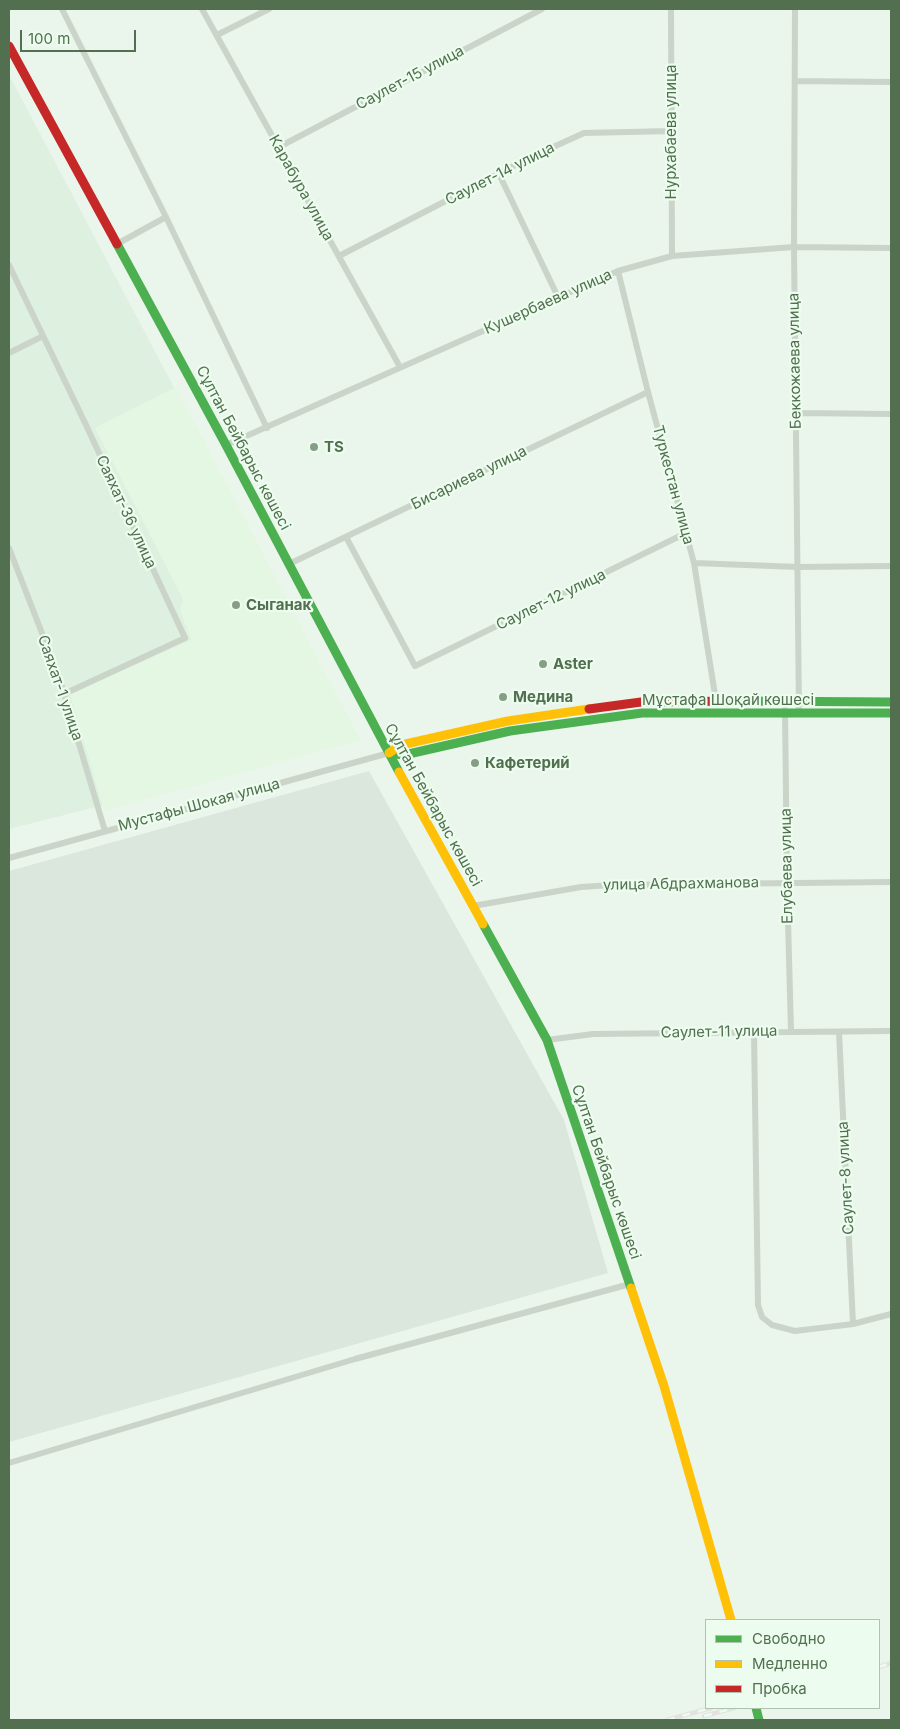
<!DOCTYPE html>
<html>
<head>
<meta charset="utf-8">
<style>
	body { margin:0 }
	#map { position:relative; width:900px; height:1729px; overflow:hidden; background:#eaf5ec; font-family:Inter,sans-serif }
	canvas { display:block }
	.frame { position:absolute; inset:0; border:10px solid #526f4f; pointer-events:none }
	.legend { position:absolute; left:705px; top:1619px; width:175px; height:90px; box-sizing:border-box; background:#ecfcee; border:1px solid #aec4ae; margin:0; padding:6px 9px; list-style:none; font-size:15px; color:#526f4f }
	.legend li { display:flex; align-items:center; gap:10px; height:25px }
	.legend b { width:25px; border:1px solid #aec4ae }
	.scale { position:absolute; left:20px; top:30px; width:116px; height:22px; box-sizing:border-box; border:2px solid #526f4f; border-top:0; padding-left:6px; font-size:15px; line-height:18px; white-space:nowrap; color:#526f4f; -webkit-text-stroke:4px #ecfcee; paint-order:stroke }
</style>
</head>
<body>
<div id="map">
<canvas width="900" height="1729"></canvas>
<div class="frame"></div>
<ul class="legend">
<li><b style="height:6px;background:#4caf50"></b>Свободно</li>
<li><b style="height:6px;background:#ffc107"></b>Медленно</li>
<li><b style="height:6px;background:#c62828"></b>Пробка</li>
</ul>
<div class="scale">100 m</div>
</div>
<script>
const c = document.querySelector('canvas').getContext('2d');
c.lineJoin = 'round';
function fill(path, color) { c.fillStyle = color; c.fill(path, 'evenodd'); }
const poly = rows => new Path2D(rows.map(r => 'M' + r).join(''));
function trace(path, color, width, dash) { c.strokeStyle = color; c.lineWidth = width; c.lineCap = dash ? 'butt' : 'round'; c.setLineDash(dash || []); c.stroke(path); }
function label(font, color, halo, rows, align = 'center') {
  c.font = font + ' Inter,sans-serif'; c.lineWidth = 4.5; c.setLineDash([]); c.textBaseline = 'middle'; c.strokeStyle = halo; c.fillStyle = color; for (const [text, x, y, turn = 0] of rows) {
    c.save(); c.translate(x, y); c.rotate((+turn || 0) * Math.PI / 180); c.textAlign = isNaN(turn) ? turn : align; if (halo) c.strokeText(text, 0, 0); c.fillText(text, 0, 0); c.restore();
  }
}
const residential = poly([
	[9,75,360,740,9,829]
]);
const commercial = poly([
	[176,387,360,740,104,811,70,694,191,640,180,610,183,599,95,428]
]);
const industrial = poly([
	[369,771,564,1120,608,1273,9,1442,9,871]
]);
const street = poly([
	[62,9,166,217,267,428],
	[202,9,400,367],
	[671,9,672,256],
	[795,9,794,247,799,713],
	[217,35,269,9],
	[795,81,891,82],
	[279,147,542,9],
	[499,174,558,297],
	[117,244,166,217],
	[339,256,529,158,584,133,671,131],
	[9,265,86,425,185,638,64,694],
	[618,271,648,392,694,563,716,701],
	[9,353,43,336],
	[796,413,891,414],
	[226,445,618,271,672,256,794,247,891,248],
	[346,537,415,666,686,533],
	[9,548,59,677,105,831],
	[694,563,798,567,891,566],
	[289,564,648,392],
	[785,710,787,883,791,1031],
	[9,858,389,753],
	[473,906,581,887,611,885,891,882],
	[754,1032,758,1305,762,1317,772,1325,795,1331,853,1324,891,1314],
	[839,1032,853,1324],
	[547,1040,593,1034,891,1031],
	[9,1463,355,1359,630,1284]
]);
const fast = poly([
	[117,244,226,445,399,772],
	[740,701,891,702],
	[389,753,404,755,510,731,642,713,891,713],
	[483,924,547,1040,631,1288],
	[756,1708,759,1720]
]);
const slow = poly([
	[389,753,401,745,508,721,589,709],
	[399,772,483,924],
	[631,1288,664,1386,731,1620]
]);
const jam = poly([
	[9,46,117,244],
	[589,709,641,702,740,701]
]);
const rail = poly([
	[879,1667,891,1663],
	[704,1716,734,1708],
	[667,1720,711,1708]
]);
const markers = [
	[314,447,5,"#879e86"],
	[236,605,5,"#879e86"],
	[543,664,5,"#879e86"],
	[503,697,5,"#879e86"],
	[475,763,5,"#879e86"]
];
const streetNames = [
	["Саулет-15 улица",410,78,-28],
	["Нурхабаева улица",671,132,-90],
	["Саулет-14 улица",500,174,-27],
	["Карабура улица",301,188,61],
	["Кушербаева улица",548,302,-24],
	["Беккожаева улица",795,361,-91],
	["Сұлтан Бейбарыс көшесі",243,448,62],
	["Бисариева улица",469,478,-26],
	["Туркестан улица",673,485,75],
	["Саяхат-36 улица",126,512,65],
	["Саулет-12 улица",551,600,-26],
	["Саяхат-1 улица",60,688,71],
	["Мұстафа Шоқай көшесі",728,700],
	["Мустафы Шокая улица",199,805,-15],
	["Сұлтан Бейбарыс көшесі",433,805,61],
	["Елубаева улица",787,866,-91],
	["улица Абдрахманова",681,884,-1],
	["Саулет-11 улица",719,1032,-1],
	["Сұлтан Бейбарыс көшесі",606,1172,71],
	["Саулет-8 улица",846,1178,-93]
];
const poiNames = [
	["TS",324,447],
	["Сыганак",246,605],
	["Aster",553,664],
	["Медина",513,697],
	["Кафетерий",485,763]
];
fill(residential, '#def0e0');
fill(commercial, '#e4f7e3');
fill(industrial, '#dbe7dc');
trace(street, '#cad4c8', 6);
trace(fast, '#4caf50', 9);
trace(slow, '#ffc107', 9);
trace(jam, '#c62828', 9);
trace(rail, '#e3e2e1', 4.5);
trace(rail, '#ecfcee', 2.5, [8]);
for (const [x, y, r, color] of markers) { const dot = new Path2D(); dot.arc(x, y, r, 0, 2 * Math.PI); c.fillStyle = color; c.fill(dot); trace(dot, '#ecfcee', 2); }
label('15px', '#526f4f', '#ecfcee', streetNames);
label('bold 15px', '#526f4f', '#ecfcee', poiNames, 'left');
</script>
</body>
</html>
